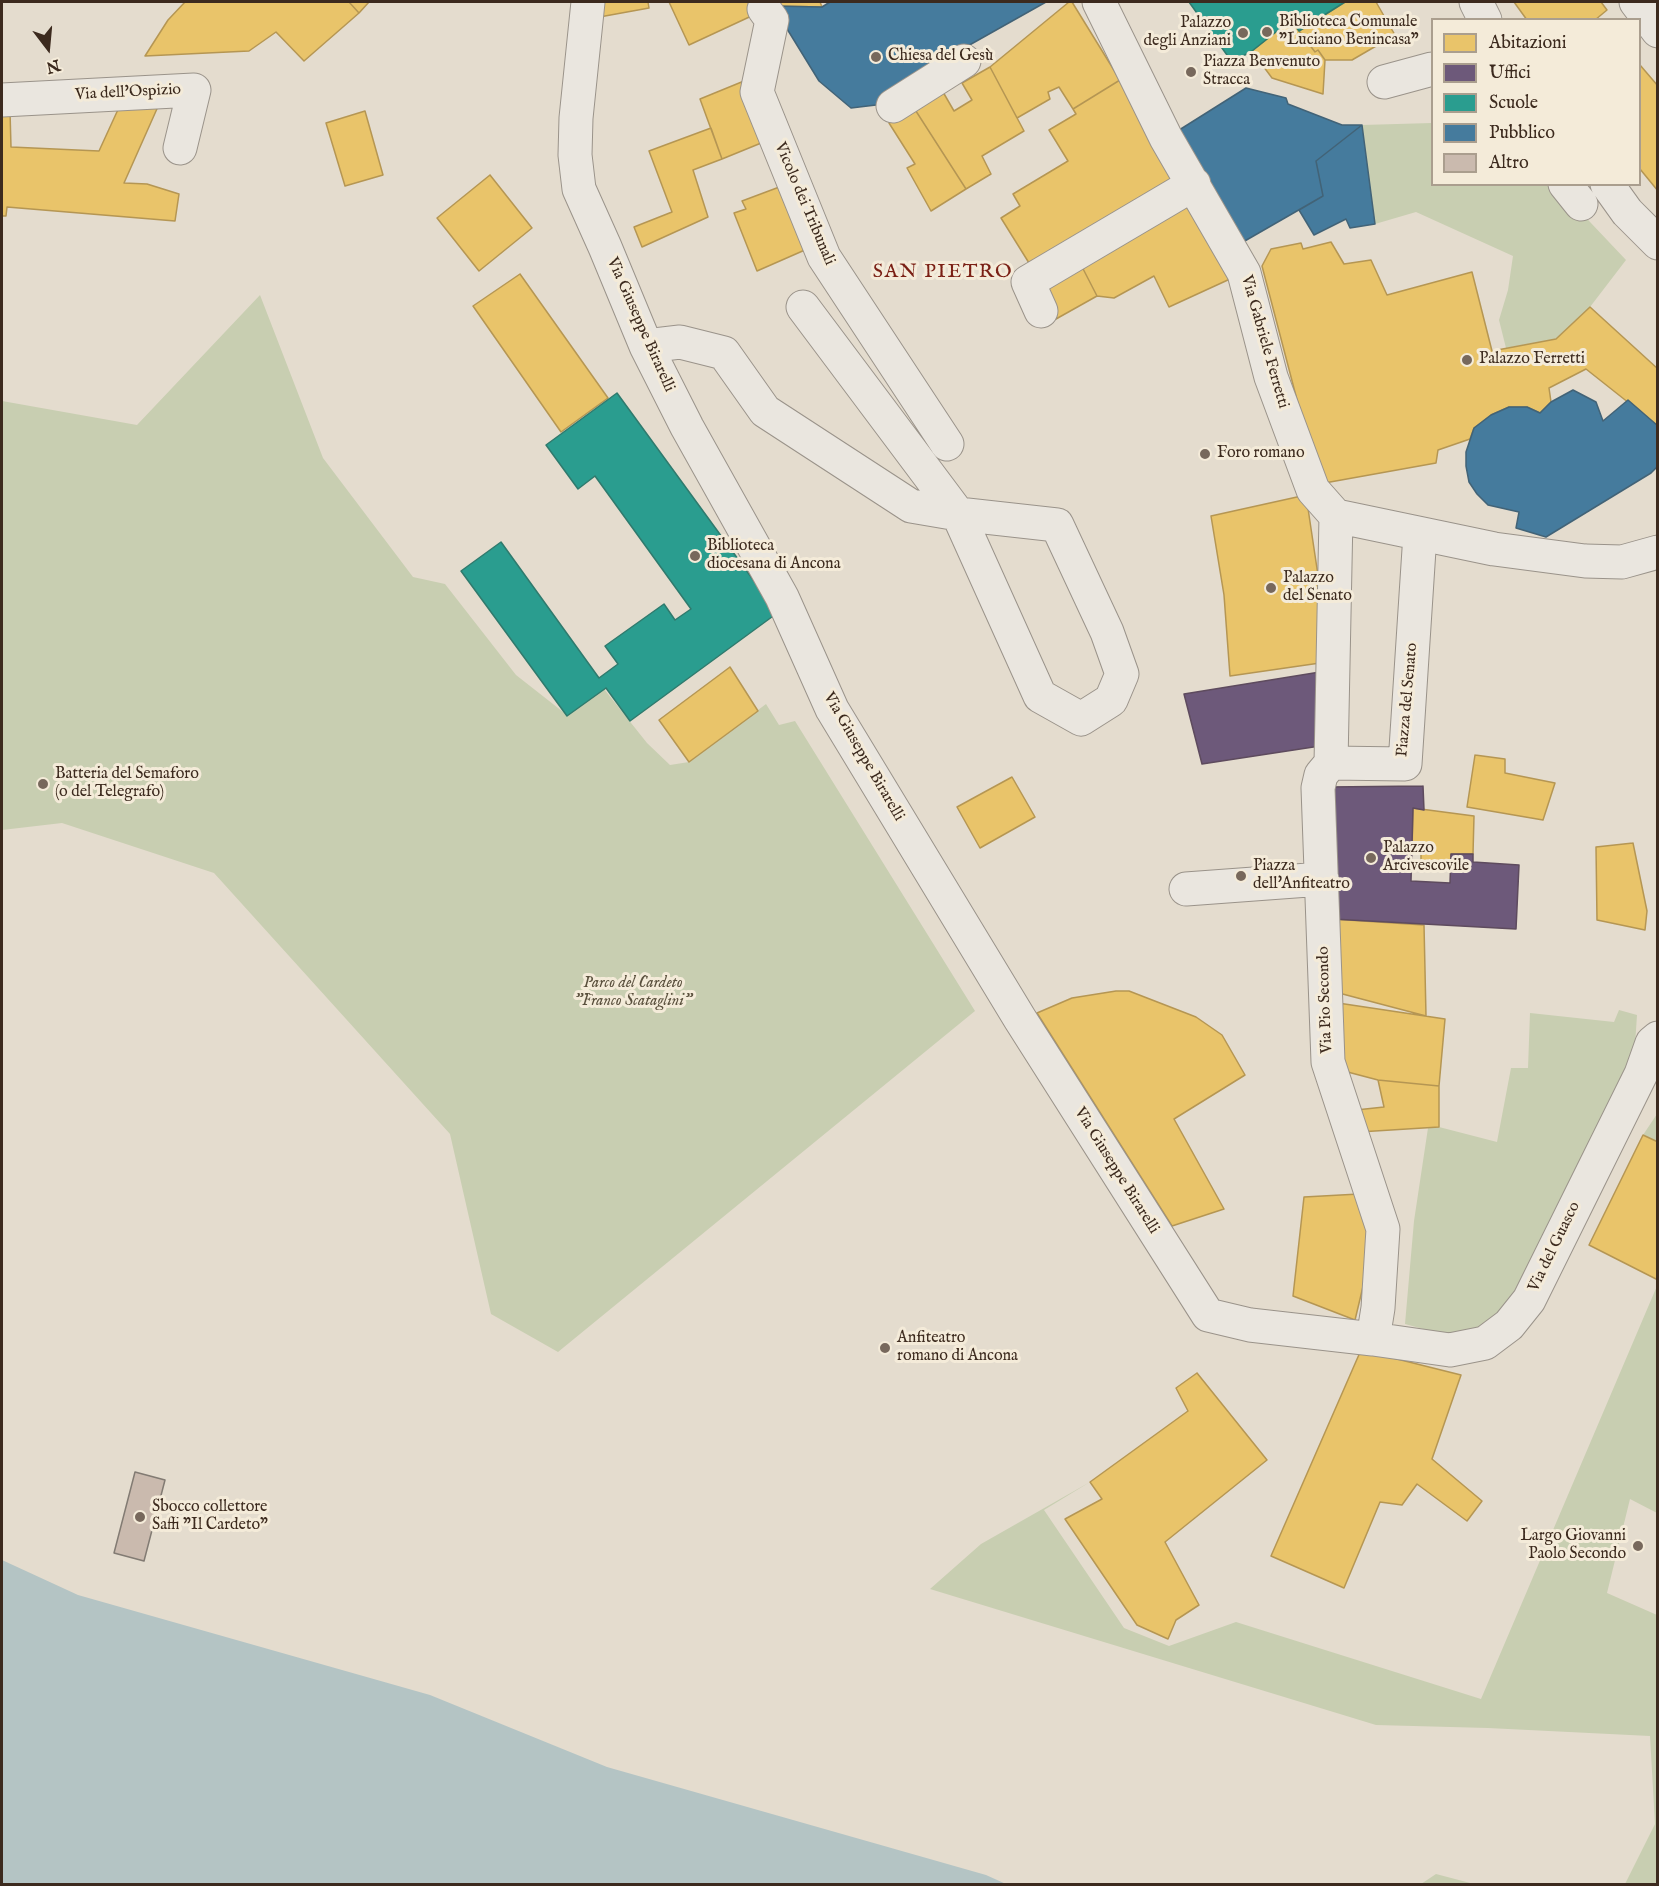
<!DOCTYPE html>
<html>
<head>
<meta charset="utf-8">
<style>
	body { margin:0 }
	#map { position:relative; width:1659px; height:1886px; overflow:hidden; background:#e4dcce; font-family:"IM FELL English",serif }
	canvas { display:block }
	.frame { position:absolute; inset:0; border:3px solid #3c2a1e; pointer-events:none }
	.legend { position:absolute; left:1431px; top:18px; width:210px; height:168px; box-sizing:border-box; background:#f4ebd9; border:2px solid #aa9e8e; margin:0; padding:8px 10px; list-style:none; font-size:18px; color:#3c2a1e }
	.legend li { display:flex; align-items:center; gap:12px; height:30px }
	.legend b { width:30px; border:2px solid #aa9e8e }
	.north { position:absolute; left:18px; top:18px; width:60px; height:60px; -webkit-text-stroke:4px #f4ebd9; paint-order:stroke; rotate:164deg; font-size:16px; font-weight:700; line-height:24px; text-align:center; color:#3c2a1e }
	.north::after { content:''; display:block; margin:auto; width:21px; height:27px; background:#3c2a1e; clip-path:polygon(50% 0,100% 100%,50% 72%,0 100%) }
</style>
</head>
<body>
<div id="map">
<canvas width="1659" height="1886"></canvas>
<div class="frame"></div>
<ul class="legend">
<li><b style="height:16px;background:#e9c46a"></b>Abitazioni</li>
<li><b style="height:16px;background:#6d597a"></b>Uffici</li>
<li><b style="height:16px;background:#2a9d8f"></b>Scuole</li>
<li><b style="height:16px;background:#457b9d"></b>Pubblico</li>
<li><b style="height:16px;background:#cabaae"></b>Altro</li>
</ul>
<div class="north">N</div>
</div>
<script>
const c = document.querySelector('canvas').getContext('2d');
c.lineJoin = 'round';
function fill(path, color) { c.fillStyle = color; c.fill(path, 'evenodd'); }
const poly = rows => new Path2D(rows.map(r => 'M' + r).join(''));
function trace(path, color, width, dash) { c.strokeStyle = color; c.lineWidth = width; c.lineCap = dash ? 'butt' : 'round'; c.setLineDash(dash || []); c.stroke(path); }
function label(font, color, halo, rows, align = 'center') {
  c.font = font + ' "IM FELL English",serif'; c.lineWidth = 6; c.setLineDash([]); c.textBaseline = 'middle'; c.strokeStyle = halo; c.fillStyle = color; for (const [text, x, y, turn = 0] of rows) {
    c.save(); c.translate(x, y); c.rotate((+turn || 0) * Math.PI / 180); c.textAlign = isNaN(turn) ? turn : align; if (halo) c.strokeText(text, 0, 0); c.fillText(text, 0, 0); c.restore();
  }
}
const green = poly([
	[1432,123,1432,184,1555,185,1626,260,1590,307,1556,339,1506,348,1499,320,1508,290,1513,256,1416,212,1375,224,1362,125],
	[260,295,323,458,413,577,445,584,516,675,567,715,604,689,647,743,670,765,689,762,766,704,779,725,795,721,975,1011,558,1352,491,1314,450,1134,214,873,62,823,2,830,2,401,137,425],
	[1619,1010,1637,1015,1634,1061,1513,1308,1460,1339,1405,1324,1414,1221,1428,1128,1439,1127,1497,1142,1511,1068,1528,1068,1530,1013,1614,1022],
	[1657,1114,1657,1142,1643,1135],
	[1657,1286,1657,1513,1630,1499,1607,1593,1657,1615,1657,1884,1625,1884,1655,1824,1650,1736,1488,1728,1376,1725,930,1589,981,1544,1090,1482,1044,1510,1124,1628,1169,1646,1236,1622,1481,1699],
	[1436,1874,1474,1884,1421,1884]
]);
const water = poly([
	[2,1560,78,1595,430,1695,607,1767,986,1875,1006,1884,2,1884]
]);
const homes = poly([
	[185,2,349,2,359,13,304,61,276,32,249,51,145,56,168,20,185,2],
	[349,2,369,2,359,13,349,2],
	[594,2,648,2,649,8,594,18,594,2],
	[669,2,771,2,773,6,689,45,669,2],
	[771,2,820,2,822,7,773,6,771,2],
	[1069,2,1072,2,1120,80,1073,109,1059,87,1048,92,1050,99,1017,118,990,67,1069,2],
	[1345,2,1376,2,1395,35,1352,60,1325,60,1318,50,1315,52,1299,31,1345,2],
	[1514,2,1601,2,1607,10,1595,20,1527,20,1514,2],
	[1291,20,1315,52,1318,50,1325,60,1323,94,1272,78,1252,51,1291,20],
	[1640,65,1658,86,1658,191,1640,169,1640,65],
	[990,67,1024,131,982,156,991,174,966,189,914,108,943,92,954,111,972,100,962,83,990,67],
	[1120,80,1180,178,1034,271,1001,218,1020,206,1013,194,1068,161,1049,130,1076,114,1073,109,1120,80],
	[744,81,771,139,722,159,700,99,744,81],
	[160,102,124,183,147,184,179,194,175,221,7,207,6,216,2,216,2,112,10,111,11,147,99,151,121,103,160,102],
	[914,108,966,189,931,211,907,168,915,164,889,123,914,108],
	[365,111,383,175,345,186,326,123,365,111],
	[711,128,722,159,693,170,708,217,642,247,634,227,672,212,649,151,711,128],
	[490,175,532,228,479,271,437,218,490,175],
	[790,183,814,246,757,271,734,213,746,209,742,201,790,183],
	[1185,193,1230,279,1169,307,1154,276,1114,298,1097,296,1078,259,1185,193],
	[1331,242,1344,264,1371,260,1387,295,1472,272,1492,351,1556,339,1590,307,1658,369,1658,426,1586,369,1549,388,1551,402,1540,413,1527,407,1509,407,1491,415,1474,428,1470,439,1438,450,1436,463,1319,484,1262,266,1271,249,1301,243,1303,249,1331,242],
	[1078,259,1097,296,1056,319,1040,286,1078,259],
	[520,274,608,398,561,432,473,306,520,274],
	[1306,495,1319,582,1320,663,1230,676,1224,595,1211,516,1306,495],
	[730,667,758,711,689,762,659,720,730,667],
	[1475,755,1505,759,1505,773,1555,783,1543,820,1467,807,1475,755],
	[1012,777,1035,817,980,848,957,807,1012,777],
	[1413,808,1474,816,1473,854,1451,854,1450,869,1421,866,1421,853,1412,853,1413,808],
	[1633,843,1647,911,1645,930,1597,920,1596,847,1633,843],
	[1332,919,1424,925,1426,1016,1335,992,1332,919],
	[1116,991,1129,991,1196,1017,1222,1035,1245,1075,1174,1119,1224,1209,1172,1226,1037,1013,1072,998,1116,991],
	[1338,1003,1445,1019,1439,1086,1378,1080,1340,1070,1338,1003],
	[1378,1080,1439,1086,1439,1127,1359,1132,1356,1110,1384,1107,1378,1080],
	[1643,1135,1658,1142,1658,1280,1589,1245,1643,1135],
	[1359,1194,1365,1194,1368,1244,1366,1274,1355,1320,1293,1296,1304,1197,1359,1194],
	[1361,1350,1461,1375,1432,1459,1482,1501,1467,1521,1417,1484,1402,1505,1380,1502,1344,1588,1271,1556,1361,1350],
	[1197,1373,1267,1460,1165,1542,1199,1605,1176,1620,1168,1639,1137,1625,1065,1519,1102,1499,1090,1482,1188,1411,1176,1388,1197,1373]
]);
const offices = poly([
	[1320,672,1320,746,1202,764,1184,694,1320,672],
	[1423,786,1424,810,1413,808,1411,881,1450,883,1451,854,1473,854,1473,862,1519,865,1516,929,1332,919,1327,787,1423,786]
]);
const schools = poly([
	[1189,2,1345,2,1299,31,1291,20,1252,51,1232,62,1189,2],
	[617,393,754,581,780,611,630,721,606,688,567,716,461,571,501,542,599,678,618,664,605,646,664,604,675,620,691,609,595,476,578,489,546,445,617,393]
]);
const public = poly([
	[830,2,1046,2,941,61,943,65,876,105,851,108,819,81,773,6,822,7,830,2],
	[1246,88,1286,98,1288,104,1342,125,1362,125,1316,161,1323,196,1243,242,1176,132,1246,88],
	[1362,125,1375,224,1350,228,1346,219,1314,235,1299,210,1323,196,1316,161,1362,125],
	[1573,390,1596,402,1603,421,1628,400,1658,426,1658,466,1651,473,1546,537,1516,528,1519,512,1488,505,1477,494,1469,482,1466,466,1466,452,1474,428,1491,415,1509,407,1527,407,1540,413,1551,402,1573,390]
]);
const building = poly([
	[135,1472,165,1480,144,1561,114,1553,135,1472]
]);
const minor = poly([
	[588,2,576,118,575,155,579,189,605,247,646,346,687,427,782,597,832,709,1020,1019,1208,1315,1250,1325,1373,1339,1450,1350,1485,1343,1509,1325,1529,1300,1641,1074,1652,1043,1658,1038],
	[1099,2,1166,138,1244,273,1271,377,1313,490,1336,516,1494,549,1585,561,1622,562,1658,552],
	[1476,2,1485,20],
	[1636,2,1658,31],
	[764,9,772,20,757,92,824,257,947,444],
	[1384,82,1432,69],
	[2,100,194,90,180,148],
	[893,106,964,61],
	[1565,184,1581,204],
	[1607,184,1627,212,1658,243],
	[803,307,958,514],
	[1041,311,1028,282,1194,184],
	[646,346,680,342,724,353,765,411,911,506,958,514],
	[958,514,1057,525,1107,632,1122,674,1111,700,1081,719,1040,696,958,514],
	[1331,763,1321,775,1318,788,1328,1062,1383,1229,1378,1308,1373,1339],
	[1331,763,1405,764,1420,534],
	[1331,763,1336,516],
	[1186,889,1322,879]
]);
const markers = [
	[1267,32,6,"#77685c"],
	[1243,33,6,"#77685c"],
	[876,57,6,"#77685c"],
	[1191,72,6,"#77685c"],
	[1467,360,6,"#77685c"],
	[1205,454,6,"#77685c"],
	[695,556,6,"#77685c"],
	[1271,588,6,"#77685c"],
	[43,784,6,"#77685c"],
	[1371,858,6,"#77685c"],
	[1241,876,6,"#77685c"],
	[885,1348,6,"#77685c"],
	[140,1517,6,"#77685c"],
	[1638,1546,6,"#77685c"]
];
const poiNames = [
	["Biblioteca Comunale",1279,23],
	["\"Luciano Benincasa\"",1279,41],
	["Palazzo",1231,24,"right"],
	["degli Anziani",1231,42,"right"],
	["Chiesa del Gesù",888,57],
	["Piazza Benvenuto",1203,63],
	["Stracca",1203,81],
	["Palazzo Ferretti",1479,360],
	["Foro romano",1217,454],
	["Biblioteca",707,547],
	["diocesana di Ancona",707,565],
	["Palazzo",1283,579],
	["del Senato",1283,597],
	["Batteria del Semaforo",55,775],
	["(o del Telegrafo)",55,793],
	["Palazzo",1383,849],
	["Arcivescovile",1383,867],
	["Piazza",1253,867],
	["dell'Anfiteatro",1253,885],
	["Anfiteatro",897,1339],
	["romano di Ancona",897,1357],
	["Sbocco collettore",152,1508],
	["Saffi \"Il Cardeto\"",152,1526],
	["Largo Giovanni",1626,1537,"right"],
	["Paolo Secondo",1626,1555,"right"]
];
const streetNames = [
	["Via dell'Ospizio",128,93,-3],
	["Vicolo dei Tribunali",804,204,67],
	["Via Giuseppe Birarelli",640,325,66],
	["Via Gabriele Ferretti",1264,342,74],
	["Piazza del Senato",1408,700,-85],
	["Via Giuseppe Birarelli",863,757,60],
	["Via Pio Secondo",1326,1000,-92],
	["Via Giuseppe Birarelli",1116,1171,58],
	["Via del Guasco",1555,1247,-64]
];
const parkNames = [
	["Parco del Cardeto",633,984],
	["\"Franco Scataglini\"",633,1002]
];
const quarterNames = [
	["SAN PIETRO",943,273]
];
fill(green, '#c8ceb1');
fill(water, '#b4c4c4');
fill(homes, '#e9c46a');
trace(homes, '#b59653', 1.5);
fill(offices, '#6d597a');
trace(offices, '#5e4b5e', 1.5);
fill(schools, '#2a9d8f');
trace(schools, '#2f7a6d', 1.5);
fill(public, '#457b9d');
trace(public, '#426377', 1.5);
fill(building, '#cabaae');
trace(building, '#827b73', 1.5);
trace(minor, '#9a938a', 35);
trace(minor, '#eae6df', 33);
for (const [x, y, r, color] of markers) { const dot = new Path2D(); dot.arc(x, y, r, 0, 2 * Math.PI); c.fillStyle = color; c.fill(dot); trace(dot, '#f4ebd9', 2); }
label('16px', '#3c2a1e', '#f4ebd9', poiNames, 'left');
label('16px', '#3c2a1e', '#f4ebd9', streetNames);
label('italic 16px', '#5a503d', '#f4ebd9', parkNames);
c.letterSpacing = '1.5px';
label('20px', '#7a1f14', '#f4ebd9', quarterNames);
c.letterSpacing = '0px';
</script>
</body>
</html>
